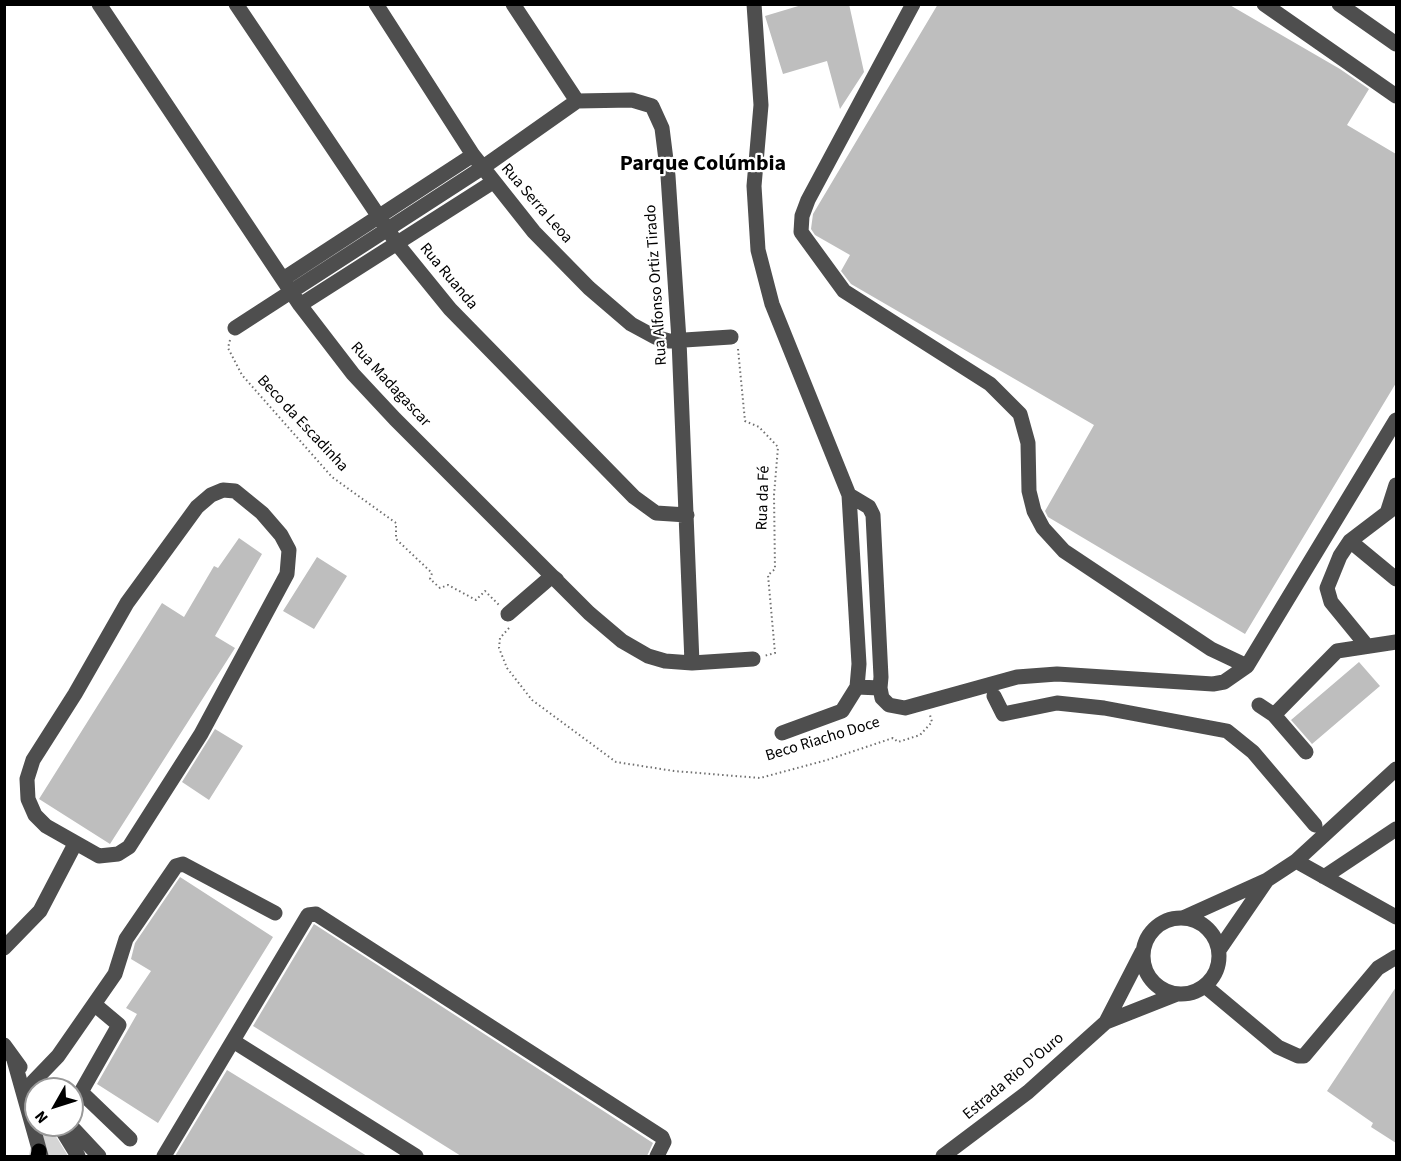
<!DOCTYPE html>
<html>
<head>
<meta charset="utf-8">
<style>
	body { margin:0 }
	#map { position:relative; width:1401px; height:1161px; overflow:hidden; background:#fff; font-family:"Source Sans 3",sans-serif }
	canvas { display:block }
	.frame { position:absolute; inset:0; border:6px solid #000; pointer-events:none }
	.north { position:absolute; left:24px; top:1077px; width:60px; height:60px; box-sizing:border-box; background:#fff; border:2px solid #999; border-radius:50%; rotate:231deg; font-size:16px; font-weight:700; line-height:24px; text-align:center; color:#000 }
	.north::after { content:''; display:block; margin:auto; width:21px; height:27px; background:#000; clip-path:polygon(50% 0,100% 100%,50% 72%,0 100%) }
</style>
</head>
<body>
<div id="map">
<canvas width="1401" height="1161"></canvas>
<div class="frame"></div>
<div class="north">N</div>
</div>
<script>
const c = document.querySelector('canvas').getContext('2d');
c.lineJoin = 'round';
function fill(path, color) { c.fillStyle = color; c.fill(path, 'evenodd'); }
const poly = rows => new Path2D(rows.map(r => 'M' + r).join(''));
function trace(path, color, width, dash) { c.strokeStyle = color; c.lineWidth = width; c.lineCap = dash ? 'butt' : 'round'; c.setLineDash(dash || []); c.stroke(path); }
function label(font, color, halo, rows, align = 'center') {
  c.font = font + ' "Source Sans 3",sans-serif'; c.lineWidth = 4.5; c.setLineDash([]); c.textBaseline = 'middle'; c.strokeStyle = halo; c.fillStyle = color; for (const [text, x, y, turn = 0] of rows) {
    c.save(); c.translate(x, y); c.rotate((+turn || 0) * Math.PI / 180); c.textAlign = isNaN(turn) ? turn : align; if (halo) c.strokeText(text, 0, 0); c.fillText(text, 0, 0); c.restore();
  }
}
const green = poly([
	[40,1125,49,1125,68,1156,48,1156]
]);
const building = poly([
	[805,4,849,4,864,72,840,109,827,61,783,74,765,16],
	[938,4,1228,4,1340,69,1369,89,1347,125,1396,154,1396,383,1245,634,1048,517,1045,511,1094,425,851,284,841,271,850,255,815,235,811,229,813,214],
	[239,538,262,554,215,636,235,648,110,844,39,799,162,603,184,617,214,566,218,568],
	[317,557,347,576,314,629,283,611],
	[1359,662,1380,686,1312,744,1291,720],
	[215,729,243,746,209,800,182,782],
	[180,877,273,937,158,1123,97,1084,137,1014,126,1008,151,971,131,959,135,943],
	[314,924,653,1143,647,1156,461,1156,253,1026],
	[1396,987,1396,1143,1371,1127,1373,1123,1327,1091],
	[227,1070,367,1156,175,1156]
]);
const path = poly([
	[230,340,228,348,242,375,332,477,396,523,396,539,432,573,430,579,440,588,448,585,476,600,485,591,499,605],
	[738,349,745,421,759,427,778,447,774,495,775,569,768,575,775,653,764,656],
	[509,628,500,638,499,648,507,668,532,700,616,762,674,771,760,778,827,760,893,738,898,742,920,735,932,722,930,715]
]);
const minor = poly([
	[99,4,300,305,353,374,395,419,589,613,622,641,648,656,665,661,692,663,753,659],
	[236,4,398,245,450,309,634,497,656,513,687,515],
	[376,4,473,155,534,232,589,288,631,324,655,337,669,341,731,337],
	[513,4,577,101],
	[754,4,761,105,754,186,758,250,772,304,849,495,859,664,857,687,842,711,782,733],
	[913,4,808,200,802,216,801,232,844,291,990,384,1020,414,1028,443,1029,491,1034,511,1043,528,1064,551,1211,649,1247,666,1396,420],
	[1264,4,1396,96],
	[1339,4,1396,44],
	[283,279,473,155],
	[300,305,493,182],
	[235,328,482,168,577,101,632,100,652,106,662,128,668,176,679,340,692,663],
	[223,490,235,491,262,513,281,535,289,550,287,574,201,734,129,847,118,854,99,856,46,826,35,815,28,799,27,779,33,760,75,694,127,603,197,507,211,495,223,490],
	[849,495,869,507,873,515,881,677,880,688,857,687],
	[1388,510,1396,485],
	[1350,541,1396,579],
	[508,614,552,576,557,580],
	[1367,646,1331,602,1327,588,1340,556,1350,541,1396,506],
	[880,688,882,698,889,705,905,708,1017,677,1057,674,1213,684,1224,682,1247,666],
	[994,696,1003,714,1057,703,1104,708,1227,731,1253,752,1315,825],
	[1259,705,1274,715,1306,752],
	[1274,715,1337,651,1396,642],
	[1296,861,1396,917],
	[1324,877,1396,829],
	[1185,917,1267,880,1296,861,1396,769],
	'1143 956a38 38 0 1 1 76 0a38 38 0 1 1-76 0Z',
	[4,948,40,911,75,844],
	[1219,950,1267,880],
	[1205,986,1278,1047,1298,1056,1304,1056,1378,968,1396,957],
	[94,1004,119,1025,81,1092,130,1139],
	[1106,1022,1142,952],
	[233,1041,416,1156],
	[4,1045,20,1067],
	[14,1060,41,1156],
	[33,1082,58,1056,115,974,126,939,176,866,183,864,275,913],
	[59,1125,78,1156],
	[70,1125,99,1156],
	[164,1156,308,915,316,914,662,1137,664,1142,657,1156],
	[943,1156,1028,1092,1106,1022,1177,994]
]);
const major = poly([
	[38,1156,39,1151]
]);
const streetNames = [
	["Rua Serra Leoa",536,204,49],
	["Rua Ruanda",448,277,50],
	["Rua Alfonso Ortiz Tirado",657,285,-94],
	["Rua Madagascar",390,385,47],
	["Beco da Escadinha",302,424,47],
	["Rua da Fé",764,498,-88],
	["Beco Riacho Doce",823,740,-17],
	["Estrada Rio D'Ouro",1014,1077,-40]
];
const districtNames = [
	["Parque Colúmbia",703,165]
];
fill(green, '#d5d5d5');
fill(building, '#bebebe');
trace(major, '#dbdbdb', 18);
trace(path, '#707070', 2, [1.5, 3]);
trace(minor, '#4e4e4e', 15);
trace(major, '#000', 15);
label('16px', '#000', '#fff', streetNames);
label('bold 22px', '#000', '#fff', districtNames);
</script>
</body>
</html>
